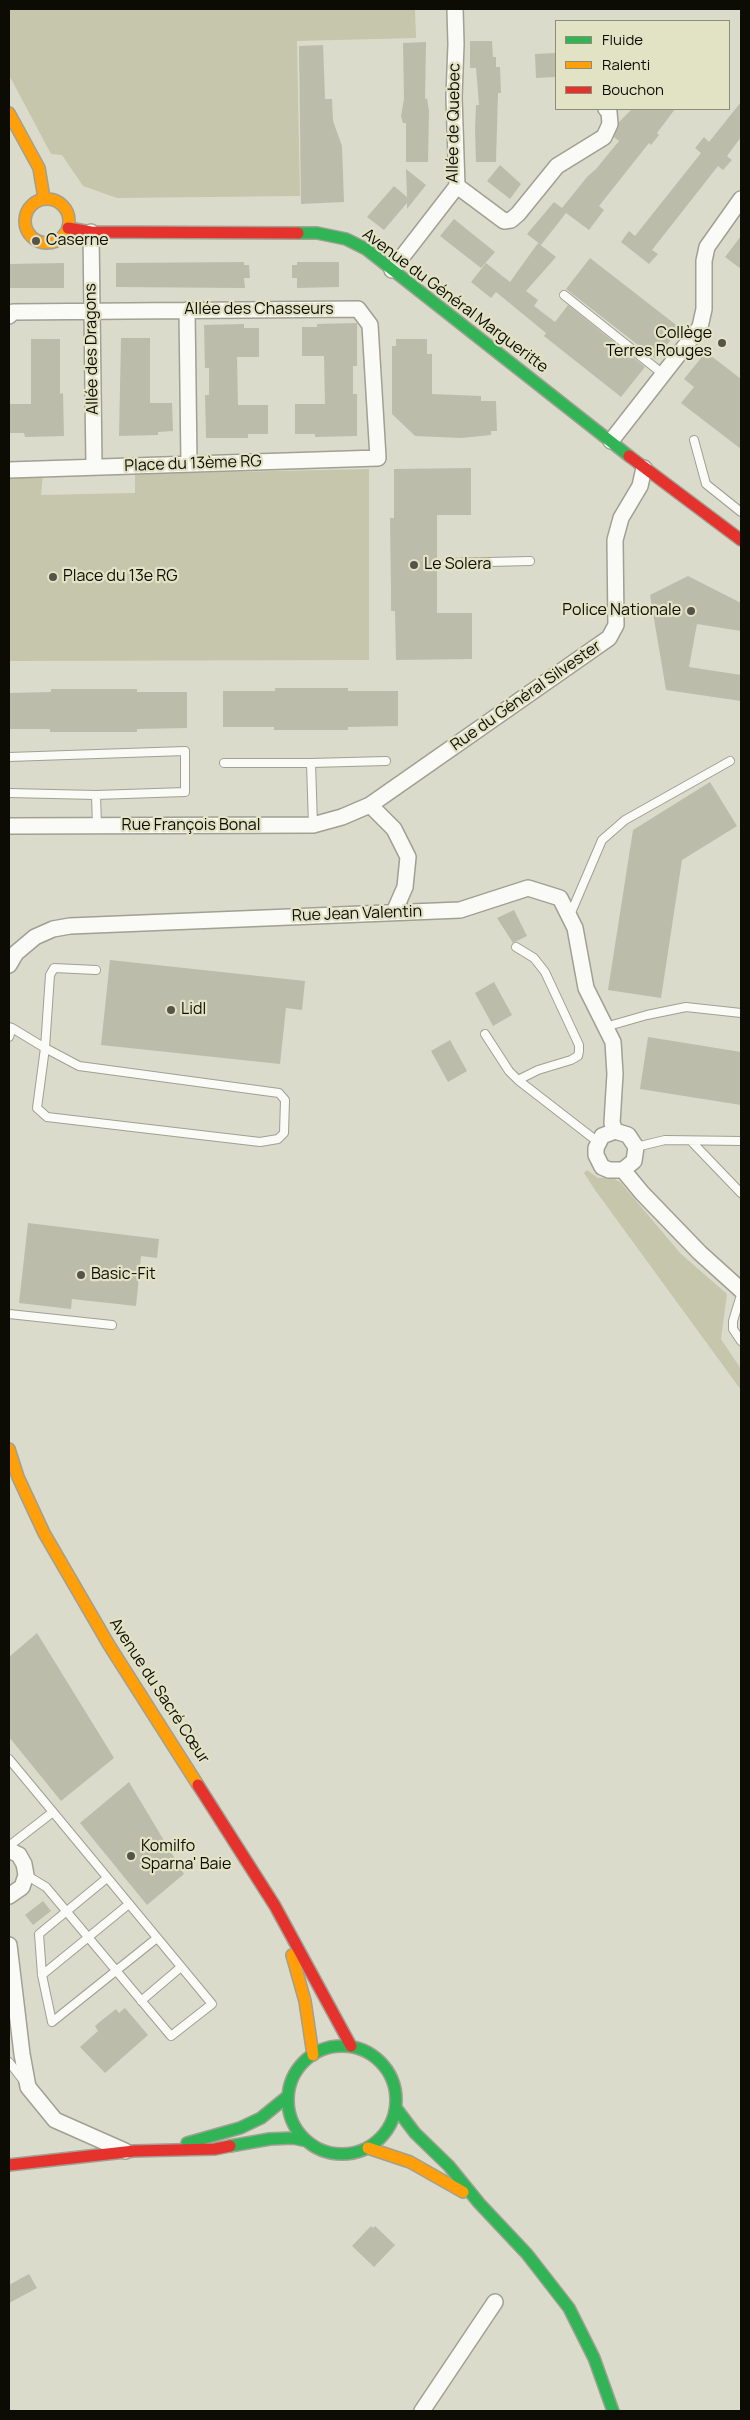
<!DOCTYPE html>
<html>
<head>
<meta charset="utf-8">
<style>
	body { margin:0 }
	#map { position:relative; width:750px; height:2420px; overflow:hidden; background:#dbdbcb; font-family:Manrope,sans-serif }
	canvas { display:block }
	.frame { position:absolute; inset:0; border:10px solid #0d0c04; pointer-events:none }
	.legend { position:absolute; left:555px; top:20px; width:175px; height:90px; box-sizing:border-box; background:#e2e2c4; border:1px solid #8d8c77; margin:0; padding:6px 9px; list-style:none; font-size:15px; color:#0d0c04 }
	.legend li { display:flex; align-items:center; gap:10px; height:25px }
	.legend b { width:25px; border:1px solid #8d8c77 }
</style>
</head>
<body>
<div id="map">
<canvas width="750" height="2420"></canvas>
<div class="frame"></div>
<ul class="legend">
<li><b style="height:6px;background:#30b455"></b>Fluide</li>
<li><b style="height:6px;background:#ff9f0a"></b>Ralenti</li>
<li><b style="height:6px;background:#e5322d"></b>Bouchon</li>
</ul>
</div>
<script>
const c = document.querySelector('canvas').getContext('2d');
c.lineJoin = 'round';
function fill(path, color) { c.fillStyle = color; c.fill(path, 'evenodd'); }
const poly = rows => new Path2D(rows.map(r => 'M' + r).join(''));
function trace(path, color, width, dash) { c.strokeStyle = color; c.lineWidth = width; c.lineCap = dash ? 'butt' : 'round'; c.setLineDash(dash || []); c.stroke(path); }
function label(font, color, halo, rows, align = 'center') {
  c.font = font + ' Manrope,sans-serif'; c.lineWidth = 4.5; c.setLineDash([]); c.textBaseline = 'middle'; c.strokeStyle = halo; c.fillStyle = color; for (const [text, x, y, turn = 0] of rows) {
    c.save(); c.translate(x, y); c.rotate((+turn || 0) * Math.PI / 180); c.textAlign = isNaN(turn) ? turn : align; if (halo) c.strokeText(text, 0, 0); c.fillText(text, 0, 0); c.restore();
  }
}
const green = poly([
	[9,9,415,9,416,38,297,41,300,196,117,198,83,186,62,155,51,154,9,75],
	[369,469,369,660,9,661,9,476,43,475,41,495,135,493,135,474],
	[587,1170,598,1178,611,1177,620,1182,681,1254,727,1294,721,1339,741,1369,741,1390,595,1190,584,1173]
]);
const building = poly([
	[470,41,492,41,493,57,496,57,496,67,500,67,501,93,498,93,496,162,476,162,475,130,476,105,479,105,476,68,470,68],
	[426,42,425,99,427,98,429,111,428,162,406,162,406,123,403,123,401,116,404,99,403,43],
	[323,45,325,99,332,99,333,121,342,146,344,202,301,204,299,46],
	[556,53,556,77,536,78,535,54],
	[741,102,741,137,727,156,732,160,723,170,718,166,652,250,658,254,649,264,621,242,629,231,635,236,701,153,695,148,704,137,709,142],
	[632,109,675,109,657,133,659,135,651,145,649,143,599,206,604,210,589,230,566,213,541,245,527,234,554,202,562,208,587,177,596,169,619,141,614,137,619,122],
	[500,165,521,184,510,199,487,181],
	[406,169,426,185,407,209,407,203,384,230,367,217,394,186,407,197],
	[454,219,495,252,481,268,440,236],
	[741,236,741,269,725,257],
	[538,243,556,257,526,291,538,300,534,306,555,322,568,305,645,367,621,397,544,336,546,333,496,292,491,298,471,282,486,263,510,282],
	[590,258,680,328,656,359,566,289],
	[244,262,244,265,249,265,250,278,244,278,245,288,116,287,116,263],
	[297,262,339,262,339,287,297,288,297,278,292,278,292,265,297,265],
	[64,263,64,288,9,288,9,264],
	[357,323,357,366,353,366,353,394,357,394,357,436,315,437,315,434,295,434,295,404,325,404,324,356,302,356,302,327,317,327,317,324],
	[244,324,244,328,259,328,259,357,237,357,238,405,268,405,268,434,248,434,248,438,206,438,205,395,209,395,209,368,205,368,204,325],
	[121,338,150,338,150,403,172,403,173,431,158,432,158,435,119,436],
	[31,339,60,339,60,394,63,393,64,436,25,437,24,433,10,433,9,404,31,404],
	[396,339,427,339,427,354,432,354,432,394,481,396,481,401,496,401,497,431,491,431,491,435,461,438,415,436,392,414,392,346,396,346],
	[706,352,741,379,741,449,681,403,694,387,684,379],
	[471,468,471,515,437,515,437,613,472,613,472,659,396,660,395,611,391,611,391,593,390,518,394,518,394,469],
	[688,576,741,603,741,631,697,624,689,667,741,675,741,701,666,690,650,595],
	[275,688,348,688,348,691,398,691,398,726,348,727,348,730,274,730,274,727,223,727,223,691,275,691],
	[51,689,137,689,137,692,187,692,187,728,137,729,137,732,50,732,50,729,9,729,9,693,51,692],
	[710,782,737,826,682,860,661,998,608,990,633,830],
	[514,910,527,936,513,943,497,918],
	[110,960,305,981,302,1010,286,1008,280,1064,101,1045],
	[494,982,512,1015,493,1026,475,993],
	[648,1037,741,1052,741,1105,640,1089],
	[450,1040,467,1071,448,1082,431,1051],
	[28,1223,159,1239,157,1258,141,1256,136,1306,72,1299,71,1309,19,1303],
	[37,1633,114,1758,61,1801,9,1737,9,1657],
	[129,1782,184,1874,147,1905,80,1823],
	[43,1901,51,1911,33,1925,25,1915],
	[125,2008,148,2035,105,2073,80,2047,98,2031,95,2026,102,2020,116,2009,119,2013],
	[371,2226,373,2228,375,2226,395,2245,374,2267,352,2246],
	[29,2274,37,2288,9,2303,9,2285]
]);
const lane = poly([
	[564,295,663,374],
	[694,440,706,484,741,512],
	[447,563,530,561],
	[9,757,185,751,185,792,96,795,9,793],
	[224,763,311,763,313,825],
	[311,763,386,761],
	[96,795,97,826],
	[570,915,602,840,625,820,730,761],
	[516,947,534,958,545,972,579,1045,579,1051,578,1056,571,1060,538,1070,518,1080],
	[9,1027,12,1028,9,1037],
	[605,1027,647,1015,686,1007,741,1013],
	[12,1028,45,1048,79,1066,279,1093,285,1100,284,1133,278,1139,260,1142,47,1117,37,1108,45,1048,50,975,54,968,96,970],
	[485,1034,509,1071,518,1080,598,1142],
	[691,1141,741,1193],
	[636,1147,665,1140,741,1141],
	[741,1295,733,1321,733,1329,741,1341],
	[9,1314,112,1325],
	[9,1759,53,1812,9,1846],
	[26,1875,46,1887,171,2036,212,2004,53,1812],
	[107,1878,39,1934,42,1975,52,2022,157,1938],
	[42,1975,129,1904],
	[141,2001,181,1967],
	[9,2062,23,2080]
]);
const street = poly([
	[457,186,504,221,511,220,518,214,557,166,604,137,610,124,609,112,606,109],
	[91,232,94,467],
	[392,270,457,186,454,97,456,44,455,9],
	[187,310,189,464],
	[9,316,13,312,358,309,370,325,378,458,9,470],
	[611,441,700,327,704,309,704,261,707,247,741,199],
	[370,805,394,829,408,857,405,887,394,912],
	[9,826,313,825,342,817,370,805,609,638,616,625,615,540,621,518,640,486,644,468],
	[9,965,16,953,35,937,53,929,70,926,460,910,528,888,560,898,575,928,586,988,613,1042,615,1074,612,1123,615,1131,602,1136,596,1148,596,1155,602,1167,609,1170,623,1170],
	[615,1131,628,1135,636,1147,634,1161,623,1170,642,1193,700,1253,741,1290],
	[9,1850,19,1855,24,1864,26,1875,22,1887,9,1896],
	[9,1945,22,2054,28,2087,55,2120,125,2151],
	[422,2411,495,2302]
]);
const fast = poly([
	[298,233,317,233,346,239,366,249,629,456],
	'288 2100a54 54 0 1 1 108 0a54 54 0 1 1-108 0Z',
	[396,2108,415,2133,449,2166,479,2203,527,2254,569,2308,594,2358,613,2411],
	[187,2143,240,2128,261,2118,288,2096],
	[230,2146,270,2139,293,2138,307,2141]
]);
const slow = poly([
	[9,113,39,168,44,198],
	'25 221a22 22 0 1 1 44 0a22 22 0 1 1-44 0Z',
	[9,1449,18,1477,44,1533,109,1645,198,1785],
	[292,1955,305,2001,313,2055],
	[368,2148,410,2162,463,2192]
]);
const jam = poly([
	[68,228,91,232,298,233],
	[629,456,741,540],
	[198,1785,275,1906,351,2046],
	[9,2165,134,2151,215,2149,230,2146]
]);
const markers = [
	[36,241,5,"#55544a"],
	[722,343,5,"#55544a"],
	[414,565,5,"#55544a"],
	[53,577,5,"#55544a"],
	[691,611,5,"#55544a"],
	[171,1010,5,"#55544a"],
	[81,1275,5,"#55544a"],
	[131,1856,5,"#55544a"]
];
const streetNames = [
	["Allée de Quebec",454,123,-89],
	["Avenue du Général Margueritte",455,301,37],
	["Allée des Chasseurs",259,310],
	["Allée des Dragons",92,349,-91],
	["Place du 13ème RG",193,464,-2],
	["Rue du Général Silvester",526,696,-35],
	["Rue François Bonal",191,826],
	["Rue Jean Valentin",357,914,-2],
	["Avenue du Sacré Cœur",159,1691,57]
];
const poiNames = [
	["Caserne",46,241],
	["Collège",712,334,"right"],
	["Terres Rouges",712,352,"right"],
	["Le Solera",424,565],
	["Place du 13e RG",63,577],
	["Police Nationale",681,611,"right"],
	["Lidl",181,1010],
	["Basic-Fit",91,1275],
	["Komilfo",141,1847],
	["Sparna' Baie",141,1865]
];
fill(green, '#c6c6ad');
fill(building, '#bcbcab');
trace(lane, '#a0a093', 10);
trace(street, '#a0a093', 18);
trace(fast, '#a0a093', 14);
trace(slow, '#a0a093', 14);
trace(jam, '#a0a093', 14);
trace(lane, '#fafaf7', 8);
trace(street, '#fafaf7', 15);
trace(fast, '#30b455', 11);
trace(slow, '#ff9f0a', 11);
trace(jam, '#e5322d', 11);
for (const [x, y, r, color] of markers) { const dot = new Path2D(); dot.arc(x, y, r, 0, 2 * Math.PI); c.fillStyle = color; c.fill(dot); trace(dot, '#e2e2c4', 2); }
label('16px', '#0d0c04', '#e2e2c4', streetNames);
label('16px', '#0d0c04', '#e2e2c4', poiNames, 'left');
</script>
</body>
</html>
